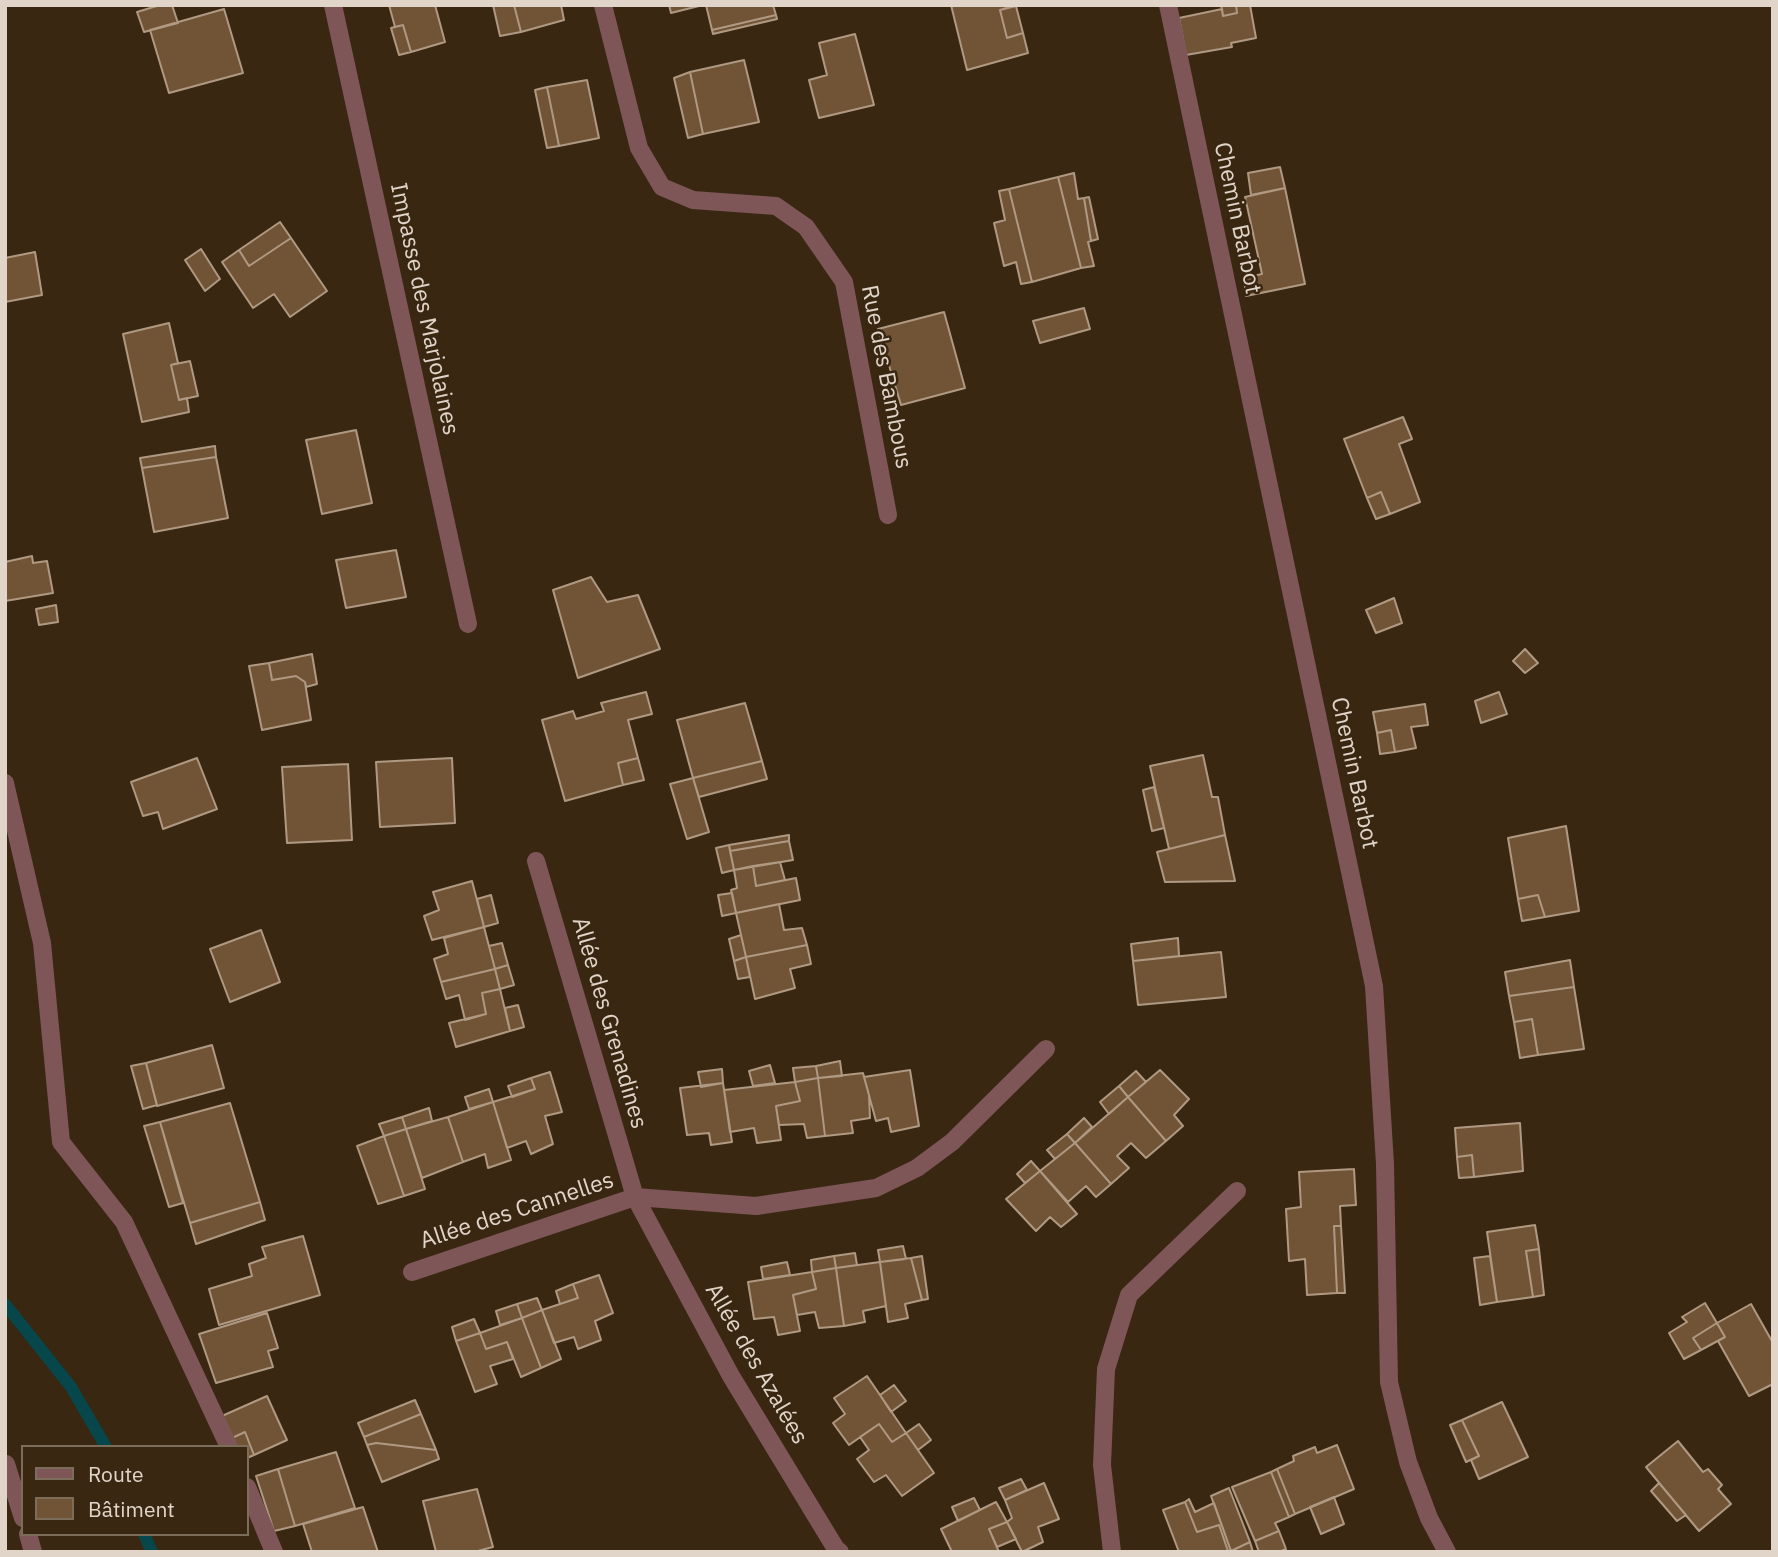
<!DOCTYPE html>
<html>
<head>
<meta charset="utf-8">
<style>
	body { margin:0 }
	#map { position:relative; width:1778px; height:1557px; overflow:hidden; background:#392712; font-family:"IBM Plex Sans",sans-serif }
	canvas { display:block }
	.frame { position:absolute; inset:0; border:7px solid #e1d5c9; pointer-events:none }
	.legend { position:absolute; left:21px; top:1445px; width:228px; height:91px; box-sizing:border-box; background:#392712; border:2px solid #7c6d5b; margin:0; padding:9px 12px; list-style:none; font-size:21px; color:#e1d5c9 }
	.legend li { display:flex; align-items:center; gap:14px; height:35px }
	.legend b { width:35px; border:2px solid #7c6d5b }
</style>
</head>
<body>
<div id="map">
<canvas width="1778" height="1557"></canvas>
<div class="frame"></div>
<ul class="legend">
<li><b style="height:9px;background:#7e5657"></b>Route</li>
<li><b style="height:19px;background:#715436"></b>Bâtiment</li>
</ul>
</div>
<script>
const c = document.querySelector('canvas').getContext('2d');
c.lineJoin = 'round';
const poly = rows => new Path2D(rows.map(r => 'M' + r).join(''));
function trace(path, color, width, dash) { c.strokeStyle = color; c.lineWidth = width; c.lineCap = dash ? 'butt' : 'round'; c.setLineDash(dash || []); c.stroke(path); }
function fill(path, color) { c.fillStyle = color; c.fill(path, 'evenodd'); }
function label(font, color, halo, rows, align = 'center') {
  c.font = font + ' "IBM Plex Sans",sans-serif'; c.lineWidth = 5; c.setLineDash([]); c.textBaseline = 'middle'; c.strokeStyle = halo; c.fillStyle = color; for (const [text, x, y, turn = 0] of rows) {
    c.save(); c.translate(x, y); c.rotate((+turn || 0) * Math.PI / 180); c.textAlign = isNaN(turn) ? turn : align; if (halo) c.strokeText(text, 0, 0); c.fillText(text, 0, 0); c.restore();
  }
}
const stream = poly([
	[5,1304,71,1387,106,1447],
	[144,1534,152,1552]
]);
const building = poly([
	[160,5,172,5,178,23,144,32,137,12,160,5],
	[389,5,435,5,445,42,411,52,403,25,395,27,389,5],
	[493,5,514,5,521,32,500,36,493,5],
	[514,5,561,5,564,20,521,32,514,5],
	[669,5,703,5,671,13,669,5],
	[706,5,773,5,776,15,712,30,706,5],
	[951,5,1016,5,1000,10,1007,38,1023,33,1028,53,967,70,951,5],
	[1221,5,1236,5,1237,13,1223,16,1221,5],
	[1236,5,1250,5,1256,38,1231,43,1232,47,1186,55,1179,18,1222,9,1223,16,1237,13,1236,5],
	[1016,6,1023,33,1007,38,1000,10,1016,6],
	[224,9,243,73,169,93,150,30,224,9],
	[776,15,777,19,713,34,712,30,776,15],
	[403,25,411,52,399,55,391,28,403,25],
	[855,34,874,105,819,118,809,80,827,75,819,43,855,34],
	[744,60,759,122,703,134,690,72,744,60],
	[690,72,703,134,688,138,674,78,690,72],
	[587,80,599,138,559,146,547,87,587,80],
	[547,87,559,146,547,148,535,90,547,87],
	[1280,167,1285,188,1251,195,1248,173,1280,167],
	[1074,173,1078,199,1084,198,1091,241,1088,242,1094,266,1081,268,1058,177,1074,173],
	[1058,177,1081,268,1032,282,1009,189,1058,177],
	[1285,188,1305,284,1246,296,1244,278,1262,274,1245,197,1285,188],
	[1009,189,1032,282,1021,284,1016,262,1004,266,994,223,1005,220,999,191,1009,189],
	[1089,197,1098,239,1091,241,1084,198,1089,197],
	[280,222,291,238,249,266,239,250,280,222],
	[291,238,327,291,290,317,274,294,253,308,222,262,239,250,249,266,291,238],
	[201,249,220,279,205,291,185,260,201,249],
	[35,252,42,295,5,302,5,258,35,252],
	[1084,308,1090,329,1040,343,1033,321,1084,308],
	[944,312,965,388,901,405,878,329,944,312],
	[169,323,178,363,171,365,179,400,187,398,189,412,142,422,123,334,169,323],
	[190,361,198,396,179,400,171,365,190,361],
	[1403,417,1412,439,1399,444,1420,502,1390,514,1381,492,1367,498,1344,439,1403,417],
	[356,430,372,503,322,514,306,440,356,430],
	[215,446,216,457,142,468,140,458,215,446],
	[216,457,228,518,154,532,142,468,216,457],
	[1381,492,1390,514,1376,519,1367,498,1381,492],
	[396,550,406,597,346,608,336,560,396,550],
	[32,556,33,563,47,561,53,593,5,601,5,562,32,556],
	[591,577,607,602,638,595,660,649,578,678,553,590,591,577],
	[1394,598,1402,623,1376,633,1366,610,1394,598],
	[56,605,58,622,39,625,36,609,56,605],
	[1525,649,1538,663,1525,673,1513,661,1525,649],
	[312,654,317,684,306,687,305,682,296,676,272,680,269,663,312,654],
	[269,663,272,680,296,676,305,682,311,720,262,730,249,666,269,663],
	[646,692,652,714,628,720,638,758,618,763,623,785,565,801,542,720,573,711,576,719,604,711,601,703,646,692],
	[1499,692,1507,714,1481,723,1475,701,1499,692],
	[745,703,762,761,693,778,677,720,745,703],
	[1425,704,1428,725,1411,727,1416,748,1395,752,1391,730,1377,733,1373,712,1425,704],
	[1391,730,1395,752,1380,754,1377,733,1391,730],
	[1203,755,1212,797,1218,797,1225,835,1169,849,1150,766,1203,755],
	[197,758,217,809,163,829,158,812,143,816,131,782,197,758],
	[452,758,455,823,380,827,376,762,452,758],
	[638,758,644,780,623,785,618,763,638,758],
	[762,761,767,779,699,797,693,778,762,761],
	[348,764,352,840,287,843,282,767,348,764],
	[693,778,709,832,687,839,670,784,693,778],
	[1154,787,1164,828,1152,831,1143,790,1154,787],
	[1566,826,1579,911,1545,917,1538,895,1518,899,1508,838,1566,826],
	[789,835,789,841,730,851,729,845,789,835],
	[1225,835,1235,881,1165,882,1157,852,1225,835],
	[789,841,793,860,734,870,730,851,789,841],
	[729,845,734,870,722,873,716,848,729,845],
	[780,862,785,880,756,886,753,866,780,862],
	[753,866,756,886,796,878,800,900,736,913,731,890,737,888,734,870,753,866],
	[472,881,484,927,432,940,424,916,439,910,433,892,472,881],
	[732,893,736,913,722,916,718,895,732,893],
	[491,895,498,923,484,927,477,899,491,895],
	[1538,895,1545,917,1522,921,1518,899,1538,895],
	[779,904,784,930,802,928,807,945,746,957,736,913,779,904],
	[484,927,495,969,441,982,434,959,448,954,444,938,484,927],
	[261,930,280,982,230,1002,210,949,261,930],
	[741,935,746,957,734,961,729,939,741,935],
	[1178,938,1179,956,1133,961,1131,944,1178,938],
	[502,943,508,965,495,969,489,946,502,943],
	[807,945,811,964,790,969,795,988,755,999,746,957,807,945],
	[1221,952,1226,997,1138,1005,1133,961,1221,952],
	[746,957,750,977,738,979,734,961,746,957],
	[1570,960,1574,987,1509,996,1505,972,1570,960],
	[508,965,514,985,500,989,495,969,508,965],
	[495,969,500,989,482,993,486,1014,465,1020,459,995,446,999,441,982,495,969],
	[1574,987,1584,1049,1538,1055,1532,1019,1514,1022,1509,996,1574,987],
	[500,989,510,1031,456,1047,449,1023,486,1014,482,993,500,989],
	[518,1005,524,1027,510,1031,505,1008,518,1005],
	[1532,1019,1538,1055,1520,1058,1514,1022,1532,1019],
	[212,1045,224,1088,157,1106,146,1063,212,1045],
	[840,1061,842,1076,818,1078,816,1066,840,1061],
	[146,1063,157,1105,143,1109,131,1066,146,1063],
	[770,1065,775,1083,753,1086,749,1071,770,1065],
	[816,1066,818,1078,795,1082,793,1068,816,1066],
	[722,1069,723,1083,701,1087,698,1072,722,1069],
	[910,1070,919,1126,891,1132,888,1118,876,1121,864,1077,910,1070],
	[1160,1070,1189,1099,1174,1115,1183,1126,1166,1141,1128,1097,1160,1070],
	[1136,1071,1146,1082,1128,1097,1119,1086,1136,1071],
	[550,1072,562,1112,545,1116,553,1144,531,1154,526,1141,507,1148,493,1102,535,1089,531,1078,550,1072],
	[863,1073,869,1095,870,1118,851,1121,853,1133,825,1136,818,1078,863,1073],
	[531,1078,535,1089,512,1097,508,1086,531,1078],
	[818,1078,825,1136,807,1138,804,1124,779,1125,776,1106,800,1101,795,1082,818,1078],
	[795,1082,800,1101,776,1106,781,1140,757,1143,754,1128,730,1132,724,1090,795,1082],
	[723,1083,732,1142,711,1145,709,1133,687,1135,680,1088,723,1083],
	[1119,1086,1128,1097,1109,1114,1100,1102,1119,1086],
	[489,1089,493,1102,469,1109,465,1097,489,1089],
	[1128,1097,1166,1141,1146,1158,1131,1143,1117,1156,1129,1168,1111,1184,1075,1143,1128,1097],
	[493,1102,511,1160,488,1168,485,1154,463,1162,448,1117,493,1102],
	[230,1103,260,1202,190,1223,160,1122,230,1103],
	[429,1108,432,1121,406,1129,402,1117,429,1108],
	[402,1117,406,1129,384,1136,379,1124,402,1117],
	[448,1117,463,1162,422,1178,406,1129,448,1117],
	[1084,1118,1092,1127,1075,1143,1067,1134,1084,1118],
	[160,1122,183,1203,169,1207,144,1126,160,1122],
	[1520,1123,1523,1171,1474,1177,1472,1155,1457,1157,1455,1128,1520,1123],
	[406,1129,425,1189,404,1196,384,1136,406,1129],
	[1067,1134,1075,1143,1055,1159,1047,1150,1067,1134],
	[384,1136,404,1196,378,1204,357,1146,384,1136],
	[1075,1143,1111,1184,1096,1197,1086,1186,1068,1202,1040,1171,1075,1143],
	[1472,1155,1474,1177,1459,1178,1457,1157,1472,1155],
	[1031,1161,1040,1171,1025,1183,1017,1174,1031,1161],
	[1354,1169,1356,1205,1340,1206,1341,1226,1334,1226,1337,1293,1307,1295,1305,1259,1289,1261,1286,1209,1301,1207,1299,1172,1354,1169],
	[1040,1171,1077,1214,1061,1227,1050,1217,1036,1231,1006,1199,1040,1171],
	[260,1202,265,1220,196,1244,190,1223,260,1202],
	[1535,1225,1539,1249,1526,1251,1533,1297,1497,1302,1487,1232,1535,1225],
	[1334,1226,1341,1226,1345,1293,1337,1293,1334,1226],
	[303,1236,320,1295,219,1325,209,1289,252,1276,249,1264,266,1258,262,1247,303,1236],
	[903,1246,906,1259,880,1262,878,1250,903,1246],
	[1539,1249,1544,1295,1533,1297,1526,1251,1539,1249],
	[855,1253,857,1265,836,1268,834,1256,855,1253],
	[834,1256,836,1268,812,1272,811,1260,834,1256],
	[922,1256,928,1299,922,1300,911,1258,922,1256],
	[1490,1256,1497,1302,1480,1305,1474,1258,1490,1256],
	[911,1258,922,1300,905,1304,908,1318,888,1322,880,1262,911,1258],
	[787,1262,790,1275,763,1279,761,1267,787,1262],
	[880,1262,886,1306,863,1311,865,1322,844,1326,836,1268,880,1262],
	[836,1268,844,1326,819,1328,815,1312,797,1315,793,1295,816,1289,812,1272,836,1268],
	[812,1272,816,1289,793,1295,800,1331,778,1335,774,1317,754,1319,748,1282,812,1272],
	[599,1275,613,1313,595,1321,601,1340,578,1349,574,1337,554,1343,542,1310,578,1298,573,1284,599,1275],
	[573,1284,578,1298,560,1304,556,1291,573,1284],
	[537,1298,542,1310,522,1318,517,1304,537,1298],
	[1705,1303,1717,1323,1693,1338,1701,1350,1684,1359,1669,1333,1687,1322,1682,1317,1705,1303],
	[517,1304,522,1318,500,1325,496,1311,517,1304],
	[1751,1304,1773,1343,1773,1384,1749,1396,1718,1341,1725,1337,1717,1323,1751,1304],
	[542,1310,561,1359,541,1368,522,1318,542,1310],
	[267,1313,278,1348,268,1351,273,1367,216,1383,199,1334,267,1313],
	[522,1318,541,1368,521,1377,507,1342,486,1349,480,1333,522,1318],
	[474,1319,480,1333,456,1341,452,1327,474,1319],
	[1717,1323,1725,1337,1701,1350,1693,1338,1717,1323],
	[480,1333,486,1349,507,1342,513,1359,490,1366,497,1384,475,1392,456,1341,480,1333],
	[867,1376,906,1433,892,1442,879,1424,849,1445,833,1423,845,1414,834,1398,867,1376],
	[894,1385,906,1401,891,1412,880,1395,894,1385],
	[267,1396,287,1440,254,1455,245,1432,232,1438,222,1416,267,1396],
	[415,1400,421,1414,364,1437,358,1423,415,1400],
	[1502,1402,1528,1457,1479,1479,1471,1460,1479,1456,1462,1420,1502,1402],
	[421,1414,436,1450,376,1443,367,1445,364,1437,421,1414],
	[1462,1420,1479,1456,1466,1462,1450,1425,1462,1420],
	[879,1424,892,1442,906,1433,934,1473,902,1496,886,1475,874,1482,857,1459,869,1450,860,1437,879,1424],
	[919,1424,931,1440,918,1450,906,1433,919,1424],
	[245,1432,254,1455,247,1458,247,1447,236,1447,232,1438,245,1432],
	[1678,1441,1703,1472,1708,1469,1722,1485,1718,1489,1731,1504,1699,1531,1646,1467,1678,1441],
	[376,1443,436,1450,439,1459,382,1482,367,1445,376,1443],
	[1337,1445,1354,1489,1295,1514,1277,1469,1294,1461,1293,1456,1315,1447,1317,1453,1337,1445],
	[336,1452,355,1508,295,1526,278,1469,336,1452],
	[278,1469,295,1526,274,1531,256,1476,278,1469],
	[1277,1469,1295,1514,1289,1517,1271,1472,1277,1469],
	[1271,1472,1289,1517,1275,1523,1279,1531,1255,1541,1232,1487,1271,1472],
	[1021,1479,1027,1490,1005,1500,999,1488,1021,1479],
	[1044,1483,1059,1519,1038,1527,1043,1542,1022,1552,1007,1522,1012,1518,1005,1500,1044,1483],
	[1659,1483,1686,1515,1677,1521,1651,1491,1659,1483],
	[1229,1488,1250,1542,1231,1551,1211,1496,1229,1488],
	[477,1489,493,1547,474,1552,436,1552,423,1501,477,1489],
	[1334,1497,1344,1524,1321,1534,1310,1507,1334,1497],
	[974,1498,980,1510,958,1521,952,1507,974,1498],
	[1189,1499,1195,1512,1214,1503,1231,1551,1228,1551,1219,1525,1197,1532,1185,1502,1189,1499],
	[996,1502,1007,1522,989,1529,999,1552,952,1552,941,1529,996,1502],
	[1185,1502,1197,1532,1219,1525,1228,1551,1179,1552,1163,1510,1185,1502],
	[363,1507,378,1552,312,1552,303,1524,363,1507],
	[1007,1522,1016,1539,997,1547,989,1529,1007,1522],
	[1279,1531,1286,1549,1279,1552,1259,1552,1255,1541,1279,1531],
	[1250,1542,1253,1552,1231,1552,1231,1551,1250,1542]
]);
const minor = poly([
	[333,5,468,624],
	[603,5,639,148,662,187,693,200,776,206,806,227,844,282,888,515],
	[1168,5,1374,986,1385,1164,1389,1382,1408,1462,1429,1518,1447,1552],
	[5,783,42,943,61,1142,124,1222,229,1447],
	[536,861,635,1197,731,1376,836,1549,840,1552],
	[412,1272,635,1197,756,1206,876,1188,917,1168,952,1142,1046,1049],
	[6,1464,23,1518],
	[247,1487,274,1552],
	[28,1534,33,1552],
	[1112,1552,1102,1465,1106,1369,1129,1295,1237,1191]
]);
const streetNames = [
	["Chemin Barbot",1237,218,78],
	["Impasse des Marjolaines",424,309,78],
	["Rue des Bambous",886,377,79],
	["Chemin Barbot",1354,773,78],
	["Allée des Grenadines",609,1023,74],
	["Allée des Cannelles",517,1211,-18],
	["Allée des Azalées",756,1364,60]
];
trace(stream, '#07464b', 12);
fill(building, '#715436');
trace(building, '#b09982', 2);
trace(minor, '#7e5657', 18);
label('23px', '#e1d5c9', '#392712', streetNames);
</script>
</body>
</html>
